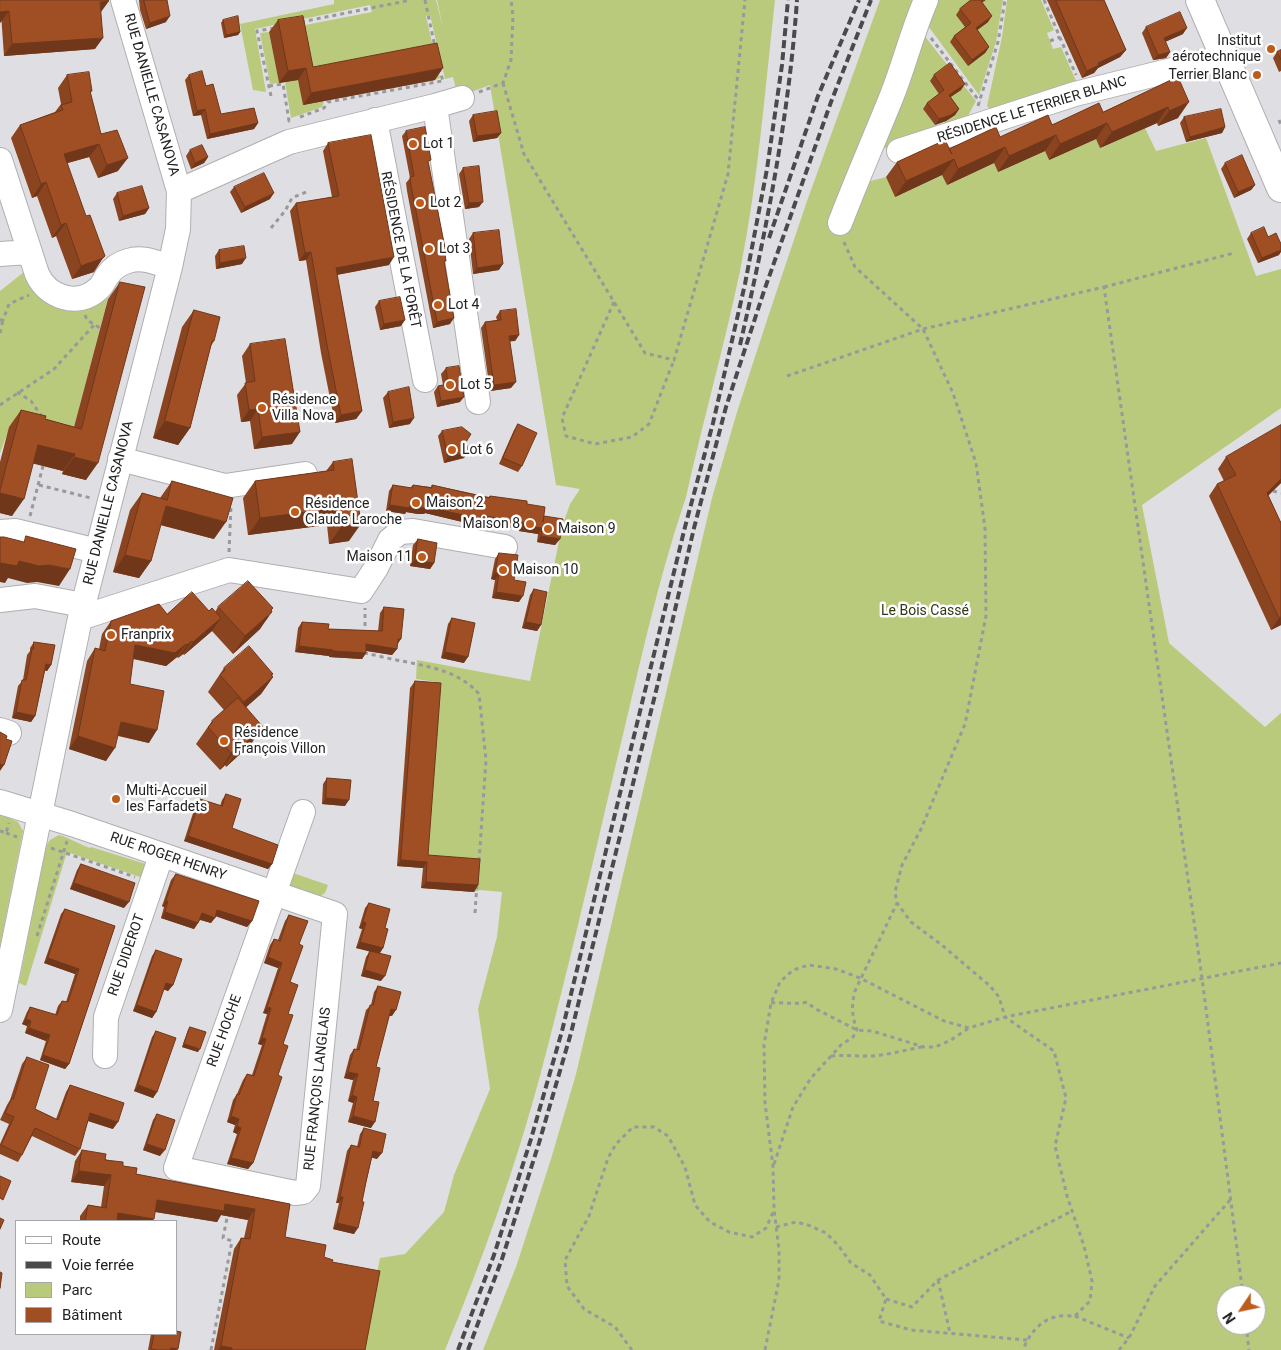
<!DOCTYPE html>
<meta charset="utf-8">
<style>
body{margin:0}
#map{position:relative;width:1281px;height:1350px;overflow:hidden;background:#dfdee2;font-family:Roboto,sans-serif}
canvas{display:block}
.legend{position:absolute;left:15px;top:1220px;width:162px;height:115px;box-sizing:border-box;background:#fff;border:1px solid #a7a7a7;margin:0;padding:6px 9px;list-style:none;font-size:15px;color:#222223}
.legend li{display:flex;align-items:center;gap:10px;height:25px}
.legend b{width:25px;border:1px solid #a7a7a7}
.north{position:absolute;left:1216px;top:1285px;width:50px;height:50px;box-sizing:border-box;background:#fff;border:1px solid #a7a7a7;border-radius:50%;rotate:236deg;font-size:14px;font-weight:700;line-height:20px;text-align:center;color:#222223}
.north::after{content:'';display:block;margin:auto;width:18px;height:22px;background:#be5d1b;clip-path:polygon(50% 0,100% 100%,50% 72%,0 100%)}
</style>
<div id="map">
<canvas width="1281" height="1350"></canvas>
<ul class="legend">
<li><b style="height:6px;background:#fff"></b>Route</li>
<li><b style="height:6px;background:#4a494b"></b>Voie ferrée</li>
<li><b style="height:14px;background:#b9ca7d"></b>Parc</li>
<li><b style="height:14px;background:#a04f25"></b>Bâtiment</li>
</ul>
<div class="north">N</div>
</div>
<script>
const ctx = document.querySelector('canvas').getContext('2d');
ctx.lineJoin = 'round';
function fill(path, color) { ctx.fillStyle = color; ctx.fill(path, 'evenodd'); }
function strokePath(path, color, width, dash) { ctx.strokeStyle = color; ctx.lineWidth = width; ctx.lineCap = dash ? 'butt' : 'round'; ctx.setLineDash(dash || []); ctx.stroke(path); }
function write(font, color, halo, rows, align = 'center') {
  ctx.font = font + ' Roboto,sans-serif'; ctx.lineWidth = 5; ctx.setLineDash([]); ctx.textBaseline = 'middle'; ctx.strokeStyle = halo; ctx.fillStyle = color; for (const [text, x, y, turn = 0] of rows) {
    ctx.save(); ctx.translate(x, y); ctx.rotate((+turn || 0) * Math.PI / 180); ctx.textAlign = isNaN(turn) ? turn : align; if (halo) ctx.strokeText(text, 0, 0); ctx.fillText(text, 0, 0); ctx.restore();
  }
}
fill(new Path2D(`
 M334,0H436L443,28L437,0H775C765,90 758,182 740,271C724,347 703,421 686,497C656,585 637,678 615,768C591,871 567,974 540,1076C515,1169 482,1261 445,1350H362L380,1258L405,1254L444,1212L454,1175L490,1089L478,1009L497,937L502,892L480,890L474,892L476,866L423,862L436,682L416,679L417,660L530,681L562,527L570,504L580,489L556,485L490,85L458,97L453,77L445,79L430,15L426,16L440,78L435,80L305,78L295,27L372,12L370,5L255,29L266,92L253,90L240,24L334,4Z
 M880,0H913L855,162L863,183L886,177L895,197L943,175L947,185L994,163L998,172L1045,151L1049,160L1096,139L1101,148L1145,128L1156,151L1206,138L1256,276L1281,269V408L1142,505L1169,643L1265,727L1281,713V1350H483L516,1267L551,1159L576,1074L712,498L737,412L769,314L807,201ZM1226,1295H1256V1325H1226Z
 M931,0H971L973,2L972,34L977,7L986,0H1003L996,42L979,95L923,19Z
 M1007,0H1041L1054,30L1047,33L1053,49L1061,47L1080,90L993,112L987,106L1002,37Z
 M919,29L976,101L964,123L931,137L877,150ZM940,96L954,115L937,128L923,109Z
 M269,32L279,83L270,84L260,33Z
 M298,80L324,101L322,107L291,118L285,82Z
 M24,272C28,280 33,290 39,296C61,317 84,312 108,298L69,446L10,427L0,453V291Z
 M0,814L18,822L23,831L0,946Z
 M59,835C70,838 79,844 90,848L91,847L149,865L146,872L140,877L67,852L26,986L19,983L46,846L50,840Z
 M287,871L328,885L325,893L319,897L282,885Z`), '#b9ca7d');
const minor = new Path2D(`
 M435,106L462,98
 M375,120L425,380
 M899,151L1075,94L1225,57
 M0,160L37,274C47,297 78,308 98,289C102,286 104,281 107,276C112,269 120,263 128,261C143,256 157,263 170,267
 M179,191L289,142L435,106L478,402
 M840,223C856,181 874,140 891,98C904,66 912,32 926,0
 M0,254L29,252
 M120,459L225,486L305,474
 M0,532L15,531L97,551
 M0,600L35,596L83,605
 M80,618L229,570L361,591L376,568L390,540L400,532L413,531L505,547
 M0,730L9,733
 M0,802L72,824L335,914L308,1186L303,1192L295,1193L176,1168L303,812
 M0,1010L80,618L170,267L178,229L179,191L123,0
 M105,1056L106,1017L161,856`);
const major = new Path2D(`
 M1200,0L1281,188`);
strokePath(minor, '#afaeb1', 26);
strokePath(major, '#afaeb1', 30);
strokePath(new Path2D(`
 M425,0L435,47
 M1044,0L1076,75
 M301,22L411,0
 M931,38L980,102
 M1050,41L1060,37
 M439,68L443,81
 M503,83L524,154L645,353L674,360L728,174L745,0
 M269,86L283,84L289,121L291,120
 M479,92L503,83L511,60L513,16L511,0
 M271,96L257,31L275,28
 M978,106L998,42L1005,0
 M300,117L324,108L328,102L442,81
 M1279,120L1281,125
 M271,228L285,211L292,198L306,192
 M844,242L855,267L923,329L953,393L976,463L985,528L986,616L965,724L921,829L902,865L895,892L897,903L911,922L943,946L990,986L999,997L1005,1017L1054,1051L1066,1098L1055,1146L1067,1196L1084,1246L1092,1281L1090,1301L1075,1316C1069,1316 1061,1315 1055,1317C1039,1321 1028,1336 1023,1350
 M1104,287L1234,253
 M614,302L562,418L566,436L595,444L632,437L649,424L674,360
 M85,315L87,320L100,328
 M0,320H3L9,304L29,295
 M0,333L3,320
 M787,376L923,329L1104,287L1202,978L1243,1295
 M17,392L31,401L42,417
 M0,405L54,369L94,325
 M39,485L91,498
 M1273,491L1281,493
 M30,516L43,466
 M229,552L231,505
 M365,634V608
 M364,653C376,655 389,659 402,661C430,667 459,671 479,694L486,760L479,862
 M0,831L6,833L9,823
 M6,833L17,837
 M51,848L135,877
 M475,913L477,883
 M37,936L67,841
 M771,1003C785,1002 793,1005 807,1002L814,1008L857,1030L872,1031L924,1047H935L951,1040L969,1028
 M831,1056C844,1055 855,1056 867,1056C886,1056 904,1050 922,1047
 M774,1164L793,1107L811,1078L841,1045L853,1037L857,1030C852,1016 851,1006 855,991L897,903
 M776,1227L796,1222L808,1225L826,1233L838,1245L851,1263L870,1275L886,1299L879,1321L911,1330L1027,1340
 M938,1280L950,1333
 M886,1299L912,1307L938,1280L1072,1211
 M1075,1316L1129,1338
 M1246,1325L1249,1350
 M211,1350L232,1241L223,1238L228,1213
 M632,1350L615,1327L584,1309L567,1286L565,1260L589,1216L608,1158L616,1144L633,1127H654L668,1136L685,1167L695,1205L710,1222L729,1232L752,1237L766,1228L774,1210
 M765,1350L779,1280V1250L774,1209L773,1166L765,1103L764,1045L771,1003L780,982L793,970L809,965L836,969L860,978L944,1021L969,1028L1005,1017L1281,963
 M1119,1350L1129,1338L1155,1286L1231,1199`), '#99989b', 3, [4, 4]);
strokePath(minor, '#fff', 24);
strokePath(major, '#fff', 28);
strokePath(new Path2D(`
 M769,238L818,96L859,0
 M740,345C766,232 789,116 797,0
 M458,1350L494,1255L531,1139L562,1031L685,527L713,423L745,284L767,169L782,65L788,0
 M468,1350L502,1259L539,1143L571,1033L658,683L694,528L726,407L764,291L831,102L871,0`), '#4a494b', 4, [8, 4]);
fill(new Path2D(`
 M0,0L101,12L95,49L4,56Z
 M139,0H167L166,22L146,29L140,10Z
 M971,0H986L982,3L988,22L977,30L989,47L985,53L968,66L950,42L954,36L965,27L956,15L960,9Z
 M1047,0H1104L1126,50L1120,57L1098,68L1094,73L1082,78Z
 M223,20L240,32L238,35L224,38L221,23Z
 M278,20L313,67L435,80L303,105L298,80L279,83L269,32Z
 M1146,27L1183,34L1165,42L1170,52L1166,58L1153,60L1142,33Z
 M1281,50V71L1279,72L1273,58L1277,52Z
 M67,75L92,91L90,93L101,134L118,171L98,178L89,157L67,163L94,272L72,279L56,236L52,238L37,196L32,198L11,138L20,125L55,112L61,104L58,88Z
 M189,75L206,86L221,114L258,123L254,129L207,139L201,115L193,116L185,80Z
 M934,75L961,90L950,97L959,109L955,115L946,121L935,125L923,109L927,103L939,94L930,81Z
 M1178,77V118L1158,126L1157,123L1100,148L1096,139L1049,160L1045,151L998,172L994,163L947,185L942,175L895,197L886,177L897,162L1103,112Z
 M473,115L501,133L497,138L473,142L469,121Z
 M1184,117L1225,127L1222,133L1186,142L1180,123Z
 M406,131L428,164L446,253L445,255L444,263L450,324L433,328L407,191L406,183L410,178L402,136Z
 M328,143L389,265L337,275L362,411L356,419L335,423L321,353L306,260L299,261L290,211L296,203L332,197L323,151Z
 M190,150L208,157L204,163L191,169L186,156Z
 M1225,163L1255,185L1251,190L1234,198L1221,169Z
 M463,168L479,207L465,209L459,174Z
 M234,187L270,199L241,213L230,192Z
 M117,193L149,208L145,214L119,221L113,199Z
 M473,233L499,270L473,274L469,239Z
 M1251,233L1268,237L1279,255L1258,263L1247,239Z
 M219,250L242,264L216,269L215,256Z
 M120,282L86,480L62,474L63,471L33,463L12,516L0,513V462L9,427L21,410L45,419L74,427L108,299Z
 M379,301L401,326L380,330L375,307Z
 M194,310L214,341L211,346L190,428L178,445L153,438L182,327Z
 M500,311L519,335L515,341H510L511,388L490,391L481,328L485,322L497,320L496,317Z
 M250,344L292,444L254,449L250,421L241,422L237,395L246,383L242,356Z
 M446,368L460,402L437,407L434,392L438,386L443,385L441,374Z
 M388,392L410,424L389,428L383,398Z
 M518,424L522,466L518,472L499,464L514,430Z
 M1281,425V483L1268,495L1281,523V625L1271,630L1209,496L1217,484L1224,481L1218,469L1226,457Z
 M442,431L466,442L464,458L444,463L438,436Z
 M333,462L349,541L329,544L327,525L248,535L243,498L255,481L326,471Z
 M172,481L214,539L160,525L151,561L139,578L113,572L130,510L142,493L160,498Z
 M393,485L410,488L413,485L431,487L432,485L489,497L490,496L527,504L544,516L560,539L555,545L537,542L538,534L519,531V529L482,522H477L475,525L425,513L424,514H418L406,512L405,514L386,511L389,491Z
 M418,539L434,563L430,569L410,566L413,545Z
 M499,553L519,602L492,598L495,580L491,579L495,559Z
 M534,589L541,625L537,631L522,628L530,595Z
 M218,607L271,610L260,629L233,654L212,631L184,655L183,654L178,658L177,657L166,666L133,659L130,684L149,743L118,736L106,761L69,749L87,661L95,648L99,649L102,634L111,621L167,614L209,611L215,612Z
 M384,607L397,645V649L392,655L366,651V653L362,659L329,657V656L295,652L298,628L302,622L328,629L378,631L380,613Z
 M452,618L464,663L441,658L448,624Z
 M34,642L51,665L47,671L45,670L35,716L31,722L12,718L18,686L23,680L27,655L30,651V648Z
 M224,668L273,674L272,675L273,677L261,694L246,707L251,744L226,767L225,765L220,770L196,744L212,721L224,710L208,692Z
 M415,681L428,855L478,885L474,892L421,888L423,868L397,866L410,688Z
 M327,778L345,806L322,804L323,784Z
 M226,794L232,828L272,864L268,869L184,841L196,804L200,799L220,806L222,800Z
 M81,864L124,908L70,889L77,870Z
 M176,874L252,921L247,927L215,916L211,923L200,920L194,929L161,918L164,907L162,906L171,880Z
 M369,903L385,928L383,948L380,953L381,981L361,976L366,957L370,951L356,948L362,929L359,928L365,908Z
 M65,909L115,926L69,1064L65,1069L40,1060L46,1041L25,1033L27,1026L22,1024L27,1012L30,1007L55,1015L58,1006L62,1001L66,1002L75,974L44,963L61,914Z
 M289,915L299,944L290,982L288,1014L278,1075L253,1163L248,1169L227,1164L237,1134L233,1132L235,1125L227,1122L233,1100L237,1094L243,1080L247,1074L252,1075L262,1045L258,1044L267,1014L263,1013L278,968L264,963L270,945L274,939L278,940L285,921Z
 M156,950L173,985L168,991L164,989L156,1012L152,1018L133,1011L152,956Z
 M378,986L392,1016H389L376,1067L371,1128L348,1122L353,1103L348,1101L353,1080L344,1078L350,1055L354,1049L356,1050L366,1010L371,1005L374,992Z
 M190,1027L198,1052L182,1047L188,1030Z
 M156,1031L157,1092L153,1098L134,1091L152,1037Z
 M27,1057L35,1109L56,1119L66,1092L70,1085L113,1129L88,1121L80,1149L75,1156L32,1136L22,1155L18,1162L0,1154V1144L9,1124L0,1120L7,1105L10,1100L22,1064Z
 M157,1114L160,1156L143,1150L153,1120Z
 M364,1128L377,1159L372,1157L354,1234L333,1229L339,1203H336L347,1151L351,1145L357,1147L360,1134Z
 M82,1150L123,1166L136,1174L290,1204L285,1237L332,1262L365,1350H214L234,1249L241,1238H244L248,1220L221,1215L217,1222L155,1212L152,1221H80V1216L88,1205L101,1207L104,1186L71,1182L75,1161Z
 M151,1334H176L177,1350H148Z`), '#8a4420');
fill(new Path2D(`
 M109,1L101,12L100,2Z
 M9,11L1,22L0,23V12Z
 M170,16L166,22L146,29L150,23Z
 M992,16L988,22L972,34L976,28Z
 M1187,28L1183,34L1160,44L1164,38Z
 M240,32L238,35L224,38L226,35Z
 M103,38L95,49L4,56L12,44Z
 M989,47L985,53L968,66L972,60Z
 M1126,50L1120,57L1098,68L1094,73L1082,78L1087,71L1098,63Z
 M1170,52L1166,58L1153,60L1158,55Z
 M306,68L298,80L279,83L288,71Z
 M443,68L435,80L303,105L311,93Z
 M965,84L961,90L945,101L949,95Z
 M1189,102L1178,118L1158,126L1169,111Z
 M1168,107L1157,123L1100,148L1112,132Z
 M205,109L201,115L193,116L197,111Z
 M959,109L955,115L946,121L935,125L939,119Z
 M258,123L254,129L207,139L210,134Z
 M1107,123L1096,139L1049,160L1060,144Z
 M1225,127L1222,133L1186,142L1190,137Z
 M501,133L497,138L473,142L477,136Z
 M1056,135L1045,151L998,172L1009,156Z
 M99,144L89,157L54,167L64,154Z
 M1005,147L994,163L947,185L958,169Z
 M208,157L204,163L191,169L195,163Z
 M128,158L118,171L98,178L107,165Z
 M954,159L942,175L895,197L906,181Z
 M46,182L37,196L32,198L41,184Z
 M1255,185L1251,190L1234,198L1238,192Z
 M274,193L270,199L241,213L245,207Z
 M483,202L479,207L465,209L469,203Z
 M149,208L145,214L119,221L123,216Z
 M66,223L56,236L52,238L61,225Z
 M1281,250V252L1279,255L1258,263L1262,258Z
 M311,252L306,260L299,261L305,253Z
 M394,257L389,265L330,276L336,268Z
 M103,258L94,272L72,279L81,266Z
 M246,258L242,264L216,269L220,263Z
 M503,264L499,270L473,274L477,268Z
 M454,318L450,324L433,328L437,322Z
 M405,320L401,326L380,330L384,324Z
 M519,335L515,341L505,342L509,336Z
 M516,382L511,388L490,391L494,385Z
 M464,397L460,402L437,407L441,401Z
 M258,409L250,421L241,422L249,410Z
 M362,411L356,419L335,423L341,415Z
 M414,418L410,424L389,428L393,422Z
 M165,421L190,428L178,445L153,438Z
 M300,432L292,444L254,449L262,437Z
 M38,445L75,454L63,471L27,462Z
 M468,452L464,458L444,463L448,457Z
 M74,457L98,463L86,480L62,474Z
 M1281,479V483L1259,505L1267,493Z
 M0,493L24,499L12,516L0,513Z
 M390,505L428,507L480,516H486L524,523L519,529L482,522H477L475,525L425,513L424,514H418L406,512L405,514L386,511Z
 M166,506L226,522L214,539L154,523Z
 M339,508L327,525L248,535L260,518Z
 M361,524L349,541L329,544L341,527Z
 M523,525L542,528L538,534L519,531Z
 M541,536L560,539L555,545L537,542Z
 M125,555L151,561L139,578L113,572Z
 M415,560L434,563L430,569L410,566Z
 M19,561L49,565L70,569L59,586L37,582L27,583L8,578L5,583L0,582V563Z
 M495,573L499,574L495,580L491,579Z
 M496,592L523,596L519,602L492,598Z
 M273,608L267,617L272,612L260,629L233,654L245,636Z
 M1281,617V625L1271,630L1279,618Z
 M221,618L212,631L184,655L193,642Z
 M526,622L541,625L537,631L522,628Z
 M398,639H401L397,645Z
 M192,641L183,654L178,658L187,645Z
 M186,644L177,657L166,666L126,657L135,645Z
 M366,644L397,649L392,655L362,650Z
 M299,646L333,650L329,656L295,652Z
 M333,651L366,653L362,659L329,657Z
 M445,652L468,657L464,663L441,658Z
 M46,664L51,665L47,671L42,670Z
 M273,674L267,682L273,677L261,694L233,719L244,702Z
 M16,712L35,716L31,722L12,718Z
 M121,722L157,730L149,743L112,734Z
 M263,727L251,744L226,767L238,750Z
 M78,736L115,748L106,761L69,749Z
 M237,748L225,765L220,770L231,753Z
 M0,764L4,765L0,771Z
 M326,798L349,800L345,806L322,804Z
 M188,836L272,864L268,869L184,841Z
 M401,860L427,862L423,868L397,866Z
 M426,882L478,885L474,892L421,888Z
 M74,883L129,902L124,908L70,889Z
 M166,901H168L164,907L162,906Z
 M217,910L252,921L247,927L213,915Z
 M165,912L198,923L194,929L161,918Z
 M202,913L215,918L211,923L198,919Z
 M363,922L366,923L362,929L359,928Z
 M360,942L383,948L379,954L356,948Z
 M268,957L282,963L278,968L264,963Z
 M48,958L79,969L75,974L44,963Z
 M365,970L385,976L381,981L361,976Z
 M166,983L173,985L168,991L162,989Z
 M137,1005L156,1012L152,1018L133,1011Z
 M267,1007L271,1008L267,1014L263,1013Z
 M391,1009L396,1010L392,1016L387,1015Z
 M26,1019L31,1021L27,1026L22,1024Z
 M29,1028L50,1035L46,1041L25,1033Z
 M262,1038L266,1039L262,1045L258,1044Z
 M184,1044L200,1049L198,1052L182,1047Z
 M43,1055L69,1064L65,1069L40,1060Z
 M348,1072L358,1074L353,1080L344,1078Z
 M138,1085L157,1092L153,1098L134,1091Z
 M352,1095L357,1097L353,1103L348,1101Z
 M90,1113L118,1122L113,1129L85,1120Z
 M231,1116L239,1119L235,1125L227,1122Z
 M353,1116L375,1122L371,1128L348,1122Z
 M237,1126L241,1128L237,1134L233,1132Z
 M147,1144L165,1150L160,1156L143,1150Z
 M373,1151L382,1153L377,1159L369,1157Z
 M231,1158L253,1163L248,1169L227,1164Z
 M79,1171L111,1175L104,1186L71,1182Z
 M340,1197H343L339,1203H336Z
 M157,1200L225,1204L255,1209L248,1220L221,1215L217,1222L150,1211Z
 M118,1213L154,1219L152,1221H113Z
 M337,1223L358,1228L354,1234L333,1229Z
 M221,1346L232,1348L231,1350H218Z
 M171,1348L178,1349L177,1350H169Z`), '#70371a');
const building = new Path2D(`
 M0,0H108L109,1L100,2L103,38L12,44L9,11L0,12Z
 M144,0H167L170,16L150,23Z
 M971,0H983L981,1L992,16L976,28L989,47L972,60L954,36L971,23L960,9Z
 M1056,0H1104L1126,50L1098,63L1099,65L1087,71Z
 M1180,12L1187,28L1164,38L1170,52L1158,55L1146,27Z
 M238,16L240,32L226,35L223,20Z
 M303,16L313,67L437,43L443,68L311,93L306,68L288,71L278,20Z
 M1281,50V60L1277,52Z
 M950,63L965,84L949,95L959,109L951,115L939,119L927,103L944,90L934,75Z
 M202,71L206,86L213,84L221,114L254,108L258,123L210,134L205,109L197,111L189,75Z
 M89,72L92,91H90L101,134L117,130L128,158L107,165L99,144L64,154L86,216L90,215L105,256L103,258L81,266L66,223L61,225L46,182L41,184L20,125L63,110L61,105L72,102L67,75Z
 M1178,77L1189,102L1169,111L1168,107L1112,132L1107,123L1060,144L1056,135L1009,156L1005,147L958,169L954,159L906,181L897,162L945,140L952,154L949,149L996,127L1000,137L1048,115L1052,125L1099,103L1103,112Z
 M1221,109L1225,127L1190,137L1184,117Z
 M497,111L501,133L477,136L473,115Z
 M425,127L431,160L428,161L446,253L445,254L446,261H444L454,318L437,322L411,185L410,177L414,176L406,131Z
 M371,135L394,257L336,268L362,411L341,415L327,345L311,252L305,253L296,203L339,196L328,143Z
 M202,145L208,157L195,163L190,150Z
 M1242,155L1255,185L1238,192L1225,163Z
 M479,166L483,202L469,203L463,168Z
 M264,173L274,193L245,207L234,187Z
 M142,186L149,208L123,216L117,193Z
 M1264,227L1268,237L1276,233L1281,244V250L1262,258L1251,233Z
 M499,230L503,264L477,268L473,233Z
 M244,246L246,258L220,263L219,250Z
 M120,282L145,287L98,463L74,457L75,454L38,445L24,499L0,493V490L21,410L46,416L45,419L81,429Z
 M400,297L405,320L384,324L379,301Z
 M516,309L519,335L509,336L516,382L494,385L485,322L501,320L500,311Z
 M194,310L220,317L214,341H212L190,428L165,421Z
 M285,339L300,432L262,437L258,409L249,410L245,383L255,381L250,344Z
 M459,366L464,397L441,401L438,386L448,384L446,368Z
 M409,387L414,418L393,422L388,392Z
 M518,424L537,433L522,466L503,458Z
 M1281,425V479L1267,493L1281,523V617L1279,618L1217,484L1236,475L1226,457Z
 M462,427L471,434L466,442L468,452L448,457L442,431Z
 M352,459L361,524L341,527L339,508L260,518L255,481L334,470L333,462Z
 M172,481L233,498L226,522L166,506L151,561L125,555L142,493L167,500Z
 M393,485L412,488L413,485L432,488V485L489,498L490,496L527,501V504L545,507L543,522L544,516L563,519L560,539L541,536L542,528L523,525L524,523L486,516H480V519L428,507V508H422L410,506L409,508L390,505Z
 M26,536L76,549L70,569L49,565L39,566L19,561L17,566L0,563V537H4L24,542Z
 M418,539L437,543L434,563L415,560Z
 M499,553L518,555L514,580L526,582L523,596L496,592L499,574L495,573Z
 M248,581L273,608L271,610L272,612L245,636L218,607Z
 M534,589L547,592L541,625L526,622Z
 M192,592L209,611L212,608L221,618L193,642L192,641L187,645L186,644L175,653L135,645L130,684L164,691L157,730L121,722L115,748L78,736L95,648L105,651L111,621L159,604L167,614Z
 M384,607L404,609L401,639H398L397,649L366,644V653L333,651V650L299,646L302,622L329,624L328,629L382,631Z
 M452,618L475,623L468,657L445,652Z
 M34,642L55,645L51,665L46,664L35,716L16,712L22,680H26L32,649H33Z
 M249,646L273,674L271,675L273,677L244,702L220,675L225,670L224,668Z
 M415,681L441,683L428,855L480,859L478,885L426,882L427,862L401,860Z
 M238,698L263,727L238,750L237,748L231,753L208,727L213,722L212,721Z
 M0,732L7,736L6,739L12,741L4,765L0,764Z
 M327,778L351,780L349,800L326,798Z
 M226,794L241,799L232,828L278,845L272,864L188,836L200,799L222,806Z
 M81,864L135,883L129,902L74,883Z
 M176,874L259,901L252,921L217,910L215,918L202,913L198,923L165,912L168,901H166Z
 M369,903L390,909L385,928L388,929L383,948L360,942L366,923L363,922Z
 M65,909L115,926L69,1064L43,1055L50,1035L29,1028L31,1021L26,1019L30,1007L57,1015L62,1001L68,1002L79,969L48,958Z
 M289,915L308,921L299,944L303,946L290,982L298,985L288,1014L293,1015L283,1044L288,1046L278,1075L282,1077L253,1163L231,1158L241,1128L237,1126L239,1119L231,1116L237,1094L239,1095L247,1074L254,1076L266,1039L262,1038L271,1008L267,1007L282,963L268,957L274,939L280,941Z
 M156,950L182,959L173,985L166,983L156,1012L137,1005Z
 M370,951L391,956L385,976L365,970Z
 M378,986L401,992L396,1010L391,1009L376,1067L380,1068L373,1101L379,1102L375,1122L353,1116L357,1097L352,1095L358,1074L348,1072L354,1049L359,1050L370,1005H373Z
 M190,1027L206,1032L200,1049L184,1044Z
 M156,1031L176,1038L157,1092L138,1085Z
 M27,1057L49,1065L35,1109L58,1120L70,1085L124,1103L118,1122L90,1113L80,1149L35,1128L22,1155L1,1145L14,1117L5,1113L12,1098L13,1099Z
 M157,1114L175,1120L165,1150L147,1144Z
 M364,1128L386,1134L382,1153L373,1151L366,1182L362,1202H364L358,1228L337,1223L343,1197H340L351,1145L359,1147Z
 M82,1150L106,1154L105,1160L123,1162V1166L137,1168L136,1174L290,1204L285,1237L326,1245L324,1257L333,1260L332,1262L380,1271L365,1350H232V1348L221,1346L241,1238L250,1239L255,1209L225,1204L224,1211L157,1200L154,1219L118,1213L117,1221H85L88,1205L106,1208L111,1175L79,1171Z
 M0,1176L11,1181L3,1200L0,1198Z
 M0,1218L4,1220L0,1229Z
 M0,1272L2,1273L0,1288Z
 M176,1331L181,1332L178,1349L171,1348L170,1350H157L151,1349L154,1334H176Z`);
fill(building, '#a04f25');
strokePath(building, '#70371a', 1);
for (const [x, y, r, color] of [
 [1271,49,5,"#be5d1b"],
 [1257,75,5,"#be5d1b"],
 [413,144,5,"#be5d1b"],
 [420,203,5,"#be5d1b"],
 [429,249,5,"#be5d1b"],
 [438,305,5,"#be5d1b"],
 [450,385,5,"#be5d1b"],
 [262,408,5,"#be5d1b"],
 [452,450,5,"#be5d1b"],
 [416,503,5,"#be5d1b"],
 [295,512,5,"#be5d1b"],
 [530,524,5,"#be5d1b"],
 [548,529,5,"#be5d1b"],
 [422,557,5,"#be5d1b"],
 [503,570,5,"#be5d1b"],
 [111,635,5,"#be5d1b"],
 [224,741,5,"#be5d1b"],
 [116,799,5,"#be5d1b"]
]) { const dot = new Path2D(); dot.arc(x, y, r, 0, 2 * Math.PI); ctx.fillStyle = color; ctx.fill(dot); strokePath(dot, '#fff', 2); }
write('14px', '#222223', '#fff', [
 ["Institut",1261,41,"right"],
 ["aérotechnique",1261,57,"right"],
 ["Terrier Blanc",1247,75,"right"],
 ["Lot 1",423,144],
 ["Lot 2",430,203],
 ["Lot 3",439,249],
 ["Lot 4",448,305],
 ["Lot 5",460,385],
 ["Résidence",272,400],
 ["Villa Nova",272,416],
 ["Lot 6",462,450],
 ["Maison 2",426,503],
 ["Résidence",305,504],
 ["Claude Laroche",305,520],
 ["Maison 8",520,524,"right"],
 ["Maison 9",558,529],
 ["Maison 11",412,557,"right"],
 ["Maison 10",513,570],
 ["Franprix",121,635],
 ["Résidence",234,733],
 ["François Villon",234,749],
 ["Multi-Accueil",126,791],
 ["les Farfadets",126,807]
], 'left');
write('14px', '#222223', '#fff', [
 ["RUE DANIELLE CASANOVA",151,95,74],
 ["RÉSIDENCE LE TERRIER BLANC",1032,110,-17],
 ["RÉSIDENCE DE LA FORÊT",400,250,79],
 ["RUE DANIELLE CASANOVA",109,503,-76],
 ["RUE ROGER HENRY",168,857,19],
 ["RUE DIDEROT",127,955,-71],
 ["RUE HOCHE",225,1031,-70],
 ["RUE FRANÇOIS LANGLAIS",318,1089,-84]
]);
write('14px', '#313811', '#fff', [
 ["Le Bois Cassé",925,611]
]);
</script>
